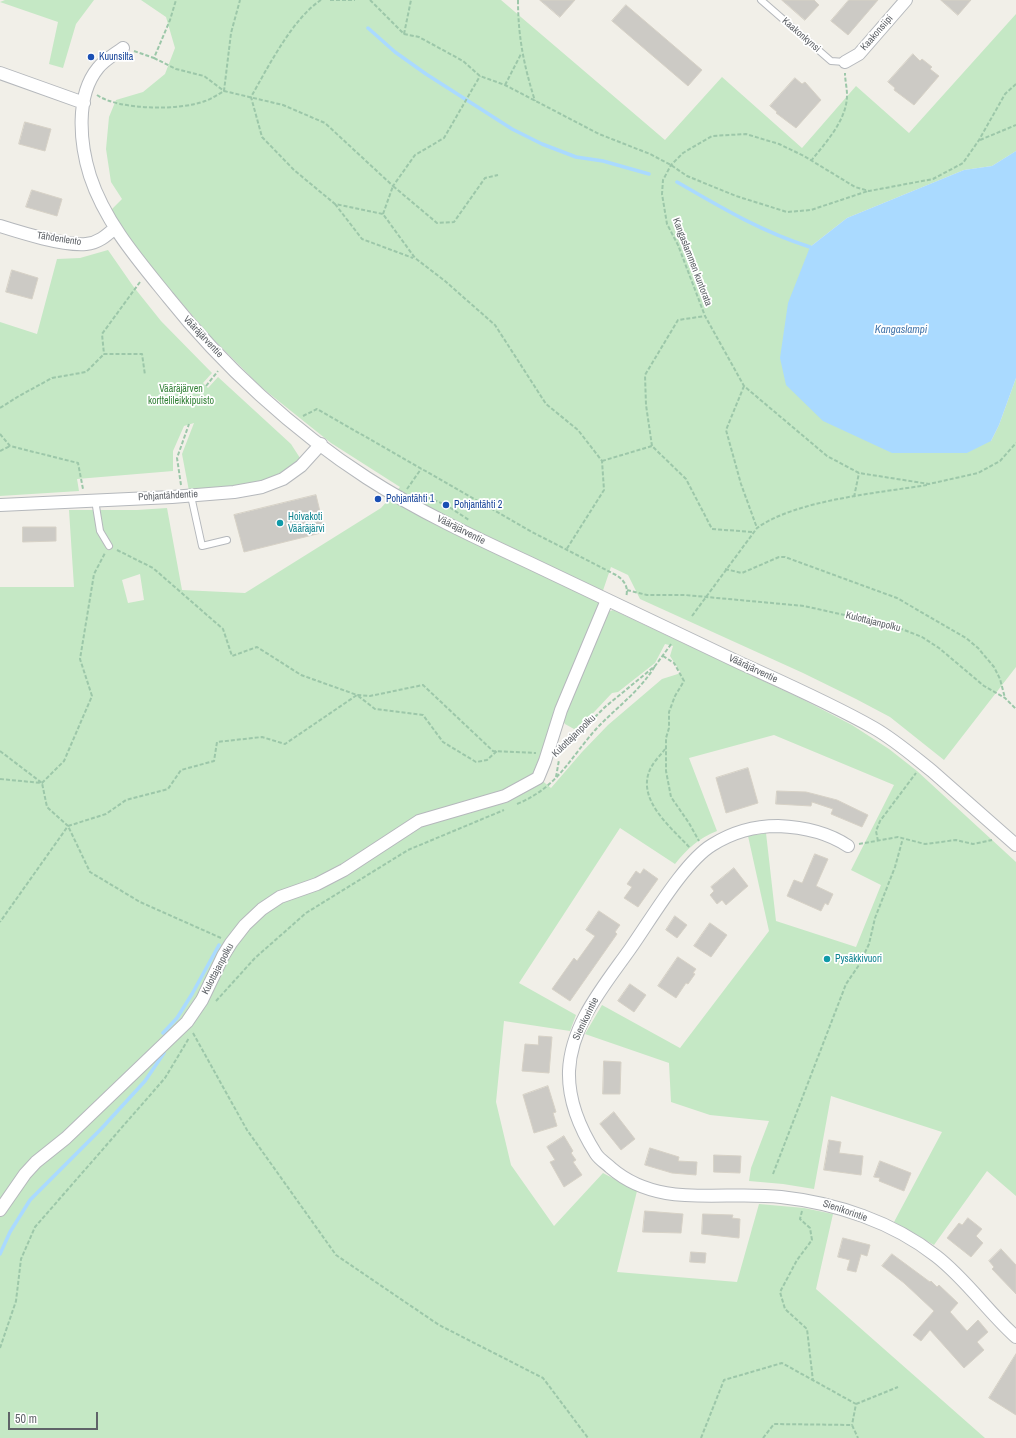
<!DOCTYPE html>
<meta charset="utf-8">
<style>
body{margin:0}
#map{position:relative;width:1016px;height:1438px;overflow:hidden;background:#f1efe8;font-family:"Archivo Narrow",sans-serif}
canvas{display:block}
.scale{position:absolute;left:8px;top:1412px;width:90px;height:18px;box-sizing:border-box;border:2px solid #5f6368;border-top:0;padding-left:5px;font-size:12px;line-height:14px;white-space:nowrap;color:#5f6368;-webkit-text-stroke:3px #fff;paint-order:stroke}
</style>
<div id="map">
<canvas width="1016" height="1438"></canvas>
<div class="scale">50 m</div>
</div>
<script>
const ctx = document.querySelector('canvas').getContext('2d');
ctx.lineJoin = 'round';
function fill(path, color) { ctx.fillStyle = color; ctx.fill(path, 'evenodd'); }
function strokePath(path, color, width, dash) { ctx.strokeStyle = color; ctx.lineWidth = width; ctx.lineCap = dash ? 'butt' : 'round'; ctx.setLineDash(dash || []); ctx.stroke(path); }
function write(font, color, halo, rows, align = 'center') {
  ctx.font = font + ' "Archivo Narrow",sans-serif'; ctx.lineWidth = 3.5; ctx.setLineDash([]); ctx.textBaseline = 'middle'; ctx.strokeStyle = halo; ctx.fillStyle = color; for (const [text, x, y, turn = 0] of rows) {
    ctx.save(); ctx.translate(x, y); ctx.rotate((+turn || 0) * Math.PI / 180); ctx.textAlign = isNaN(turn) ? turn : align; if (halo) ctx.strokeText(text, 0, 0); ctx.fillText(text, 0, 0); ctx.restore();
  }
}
fill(new Path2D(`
 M5,0H94L76,24L63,68L49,64L58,22L0,2Z
 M141,0H501L665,140L722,77L802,148L856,86L909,133L1016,14V151L992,166L964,170L847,218L810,247L808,256L991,441L999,425L1016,378V667L944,760L890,717L856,699L803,673L640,599L628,575L611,567L596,611L554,711L537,769L540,779L551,788L582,752L608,725L662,679L681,673L670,656L673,646L665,644L655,663L618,692L612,693L581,726L574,729L565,724L563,721L608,612L613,610L802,699L852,725L889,749L917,771L1016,862V1196L987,1171L934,1245L894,1222L942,1132L831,1096L814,1189L783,1184L749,1181L751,1168L769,1121L710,1115L671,1102L669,1063L585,1034L602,1005L680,1048L769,931L748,836L766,833L776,921L856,947L881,885L851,870L894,785L774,735L689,758L717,831C699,838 687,849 675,864L620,828L519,983L576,1015L570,1031L504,1021L496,1102L511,1165L554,1226L603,1173L637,1191L617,1272L737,1282L759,1204L804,1208L833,1214L816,1289L985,1438H0V587H74L69,510H137L167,508L182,590L245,593L381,508L400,487L331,443L261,387L210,336L121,232L110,211L122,199L111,182L106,149L109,117L116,100L143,92L165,74L175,48L166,17ZM140,574L144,600L128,603L122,580Z
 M108,250L133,286L161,321L212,373L203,383L208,388L218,377L291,444L300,458C275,486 224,488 189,491L182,454L194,423L184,426L173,451V471L77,479L79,491L0,496V322L37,334L57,259L80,258Z`), '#c5e8c5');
fill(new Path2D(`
 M1016,151V378L999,425L991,441L967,453H892L823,421L786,385L780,358L788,303L810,247L847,218L964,170L992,166Z`), '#aadaff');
strokePath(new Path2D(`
 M368,28L395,52L426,74L512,129L542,144L576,157L603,161L649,174
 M677,182C720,207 762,232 810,247
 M163,1033L177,1018L192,994L219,945
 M0,1254L10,1232L30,1200L101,1129L145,1081L164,1053`), '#aadaff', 3.5);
const building = new Path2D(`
 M540,0H575L560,17Z
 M782,0H814L819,5L805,20Z
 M849,0H878L848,35L831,21Z
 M941,0H971L958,15Z
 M626,5L702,70L688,86L612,21Z
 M913,54L920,61L922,59L932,67L930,69L939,76L914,105L894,90L895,88L888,82Z
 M795,78L802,84L805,82L821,100L796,128L776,113L777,112L770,106Z
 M25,122L51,129L45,151L19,144Z
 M32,190L62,199L57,216L26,207Z
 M12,270L38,278L32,299L6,292Z
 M316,495L325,532L244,552L234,515Z
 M23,527H56V541L23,542Z
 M748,768L758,803L726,813L716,778Z
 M777,791L806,792L814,794L837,800L868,815L862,827L831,814L833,809L812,802L811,806L776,804Z
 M815,854L828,859L816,886L833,894L828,905L825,903L821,911L787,896L794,880L802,883Z
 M734,868L748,886L726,905L722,900L717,904L710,895L714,891L711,887Z
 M644,869L658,879L638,907L624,898L632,887L627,884L636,871L640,874Z
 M599,911L620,925L615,932L617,934L570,1001L552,989L574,958L577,961L595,936L586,930Z
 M675,916L687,925L677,938L666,930Z
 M710,923L727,935L711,957L694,946Z
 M678,957L696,969L693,973L695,974L688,984L686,983L676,998L658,986Z
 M630,984L646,995L634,1012L618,1001Z
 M539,1036L552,1037L549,1073L522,1071L525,1044L538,1045Z
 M604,1061L621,1062L620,1094H603Z
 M548,1086L556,1112L553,1113L557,1126L534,1133L523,1095Z
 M614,1112L635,1139L621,1150L600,1124Z
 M564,1136L573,1151L571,1153L576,1160L573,1162L582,1175L564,1187L550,1162L555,1160L547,1147Z
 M829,1140L841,1142L839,1153L863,1156L861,1175L824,1170Z
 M650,1148L679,1157L678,1161L697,1162L696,1175L672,1173L645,1165Z
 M714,1155L741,1156L740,1173L714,1172Z
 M880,1161L911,1173L904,1191L879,1181L880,1178L874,1177Z
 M645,1211L683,1214L681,1233L643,1232Z
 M703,1214L733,1215L732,1218L740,1219L739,1238L702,1234Z
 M968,1218L982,1229L976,1236L983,1243L971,1257L947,1238L959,1223L962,1225Z
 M843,1238L870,1245L867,1256L861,1254L856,1272L847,1270L850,1260L838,1257Z
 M1001,1249L1016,1265V1294L992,1269L994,1267L989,1261Z
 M691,1252L706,1253L705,1263L690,1262Z
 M892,1254L930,1282L931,1281L937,1287L939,1285L958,1303L950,1312L967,1331L978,1320L988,1332L977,1342L984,1350L964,1368L930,1330L921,1341L913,1335L934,1311L904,1283L882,1266Z
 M1016,1354V1415L989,1398Z`);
fill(building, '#cccac5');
strokePath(building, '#d6d1c6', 1);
const lane = new Path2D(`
 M761,0L831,61L845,62
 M191,496L202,546L227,540
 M95,500L100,531L109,546`);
const street = new Path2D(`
 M123,48C115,54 104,60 98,68C75,96 80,144 90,176C105,222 138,260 168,297C222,365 294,431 367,478C418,511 474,537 530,563C599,596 668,629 738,662C784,683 830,703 874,728C895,740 913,756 932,771C960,796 988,820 1016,845
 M845,62L859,54L906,0
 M0,73L84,103
 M0,226C22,233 63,246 86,244C98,243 106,236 115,228
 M0,505L172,497L234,492L262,487L283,479L301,466L321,444
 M848,846C827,832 803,827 778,826C755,826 731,833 712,845C684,862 650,921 630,949C604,986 571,1024 569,1071C568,1102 580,1129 596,1154C600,1160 606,1163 611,1168C660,1210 722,1190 781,1197C836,1203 893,1222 936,1256C966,1279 988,1312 1016,1337
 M0,1210L25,1174L36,1162L66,1138L187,1022L202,1000L223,956L231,943L245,925L262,909L280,897L317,884L344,870L419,821L505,796L538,778L545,761L561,710L607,600`);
strokePath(lane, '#b5b8bc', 8);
strokePath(street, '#b5b8bc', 14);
strokePath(new Path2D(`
 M321,0C293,18 268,67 251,97L262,137L294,170L335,204L383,214L415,258L445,281L495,325L546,404L578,430L602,461L604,490L566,550
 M330,0H355
 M370,0L404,34L419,37L463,61L480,76L505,85L599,134L650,154L671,165L687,176L736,196L787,212L811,210L868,191
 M518,0C518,37 524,66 535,101
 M404,34L411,0
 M134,51L154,58L170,20L176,0
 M154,58L176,69L204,76L224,91L231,33L240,0
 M1016,84L1005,94L979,140L963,163L933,179L869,191L855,187L804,156L779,144L746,134L712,136L683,153L671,165L663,180L662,194L667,224L678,245L705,316L744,386L827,456L859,473L929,484L978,473L1000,461L1016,443
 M505,85L521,54
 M97,95C118,110 180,111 205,101C212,99 218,94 224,91L283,105L325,123L393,186L415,155L444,138L480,76
 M980,140L1016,125
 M811,161C826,142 847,120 847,95C847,88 845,80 845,73
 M335,204L362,239L413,258
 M383,214L393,186L437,223L454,222L485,178L498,175
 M140,282L102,334L104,354H142L145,375
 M206,386L218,371
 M744,386L726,430L741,484L757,528
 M0,408L19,396L52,378L86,372L104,354
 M303,416L317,409L532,532L616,575C624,580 629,587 626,597
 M0,434L10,446L78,463L83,489
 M652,446L646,405L645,375L678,320L705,316
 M0,451L10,446
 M602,461L652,446L686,479L712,529L753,532
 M181,485L177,458L189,424
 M407,489L421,469
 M417,493L446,505L469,520
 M854,497L859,473
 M117,550L153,568L223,629L232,656L257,647L301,675L357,695L370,696L423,685L493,751L536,753
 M725,569L742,573L779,557H785L897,598L966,638L978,648L994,667L1000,679L1005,698
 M627,590L647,595H685L804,606L894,626L922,637L939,648L984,686L1005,698L1016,709
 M692,616L757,528C796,500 878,493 927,485
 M663,656L674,663L684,681L675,696L669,712V728L666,738V771L671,797L689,823L699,841
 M665,749C660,756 652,763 649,772C638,802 673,829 690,848
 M0,751L42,783L47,807L68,826L0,922
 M561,751L605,707L655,666L672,643
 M556,777L559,760
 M0,779L42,783L64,761L92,696L80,659L94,574L105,553
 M517,804C558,787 569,759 597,728C617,707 640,691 655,666
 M878,841L876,831L880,821L916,773
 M859,844L898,837L925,844L956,840L973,844L992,840
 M221,938L140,902L90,872L68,826L106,814L126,800L168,789L181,770L214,761L217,742L262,737L285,744L357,695L375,709L423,715L443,742L476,762L487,760L497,751
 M216,1001L255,958L306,913L408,850L504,810
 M193,1033L247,1130L336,1255L439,1325L543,1378L588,1438
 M773,1174L846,984L859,965L869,944L875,918L895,867L903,838
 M802,1211L800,1219L810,1228L812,1240L797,1260L780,1292L785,1309L807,1329L813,1381
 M0,1348L16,1301L21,1259L35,1227L165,1078L189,1038
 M856,1404L898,1387
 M701,1438L724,1380L782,1363L856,1404L852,1425
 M763,1438L774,1424L852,1425L858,1438`), '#9cc7a9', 2, [4, 2]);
strokePath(lane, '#fff', 6);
strokePath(street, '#fff', 12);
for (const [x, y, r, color] of [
 [91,57,4,"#1a4fb4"],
 [378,499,4,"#1a4fb4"],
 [446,505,4,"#1a4fb4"],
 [280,523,4,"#0f9aa8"],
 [827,959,4,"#0f9aa8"]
]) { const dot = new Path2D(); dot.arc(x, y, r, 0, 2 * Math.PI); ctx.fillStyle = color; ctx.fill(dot); strokePath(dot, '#fff', 1.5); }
write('10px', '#5f6368', '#fff', [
 ["Kaakonsiipi",877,33,-49],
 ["Kaakonkynsi",801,35,41],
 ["Tähdenlento",59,239,9],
 ["Kangaslammen kuntorata",692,262,69],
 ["Vääräjärventie",203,337,47],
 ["Pohjantähdentie",168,496,-3],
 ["Vääräjärventie",461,530,27],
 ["Kulottajanpolku",873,622,14],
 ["Vääräjärventie",753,669,25],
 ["Kulottajanpolku",574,736,-44],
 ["Kulottajanpolku",218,969,-62],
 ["Sienikorintie",586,1019,-64],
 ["Sienikorintie",845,1211,19]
]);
write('10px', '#164399', '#fff', [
 ["Kuunsilta",99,57],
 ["Pohjantähti 1",386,499],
 ["Pohjantähti 2",454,505]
], 'left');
write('10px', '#348238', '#fff', [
 ["Vääräjärven",181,389],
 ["korttelileikkipuisto",181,401]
]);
write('10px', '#0d838f', '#fff', [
 ["Hoivakoti",288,517],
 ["Vääräjärvi",288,529],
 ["Pysäkkivuori",835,959]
], 'left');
write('italic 11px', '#4174aa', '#fff', [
 ["Kangaslampi",901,330]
]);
</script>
